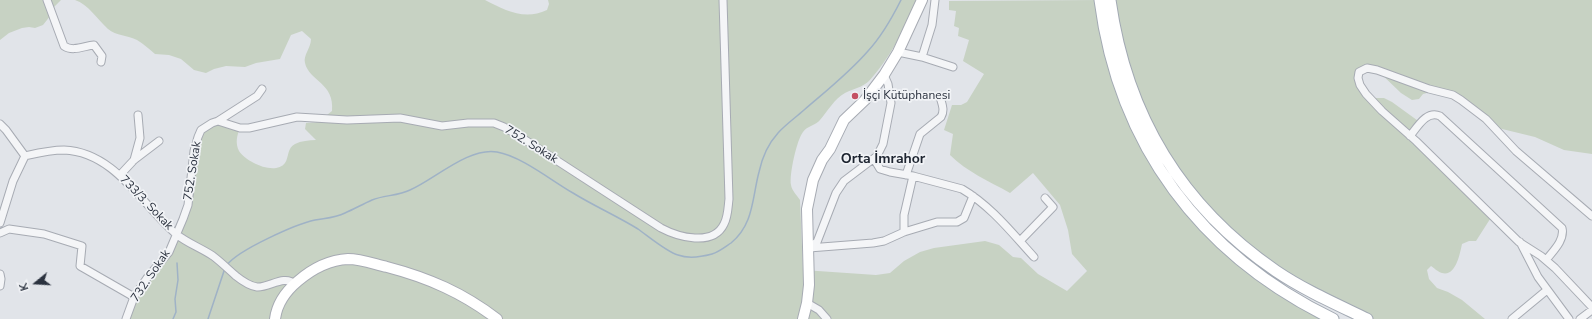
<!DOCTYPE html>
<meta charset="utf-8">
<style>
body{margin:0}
#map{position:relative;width:1592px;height:319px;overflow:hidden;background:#e1e4e9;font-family:"Nunito Sans",sans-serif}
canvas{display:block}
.north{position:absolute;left:16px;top:263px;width:40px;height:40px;-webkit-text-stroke:3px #f1f3f6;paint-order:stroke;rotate:252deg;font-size:11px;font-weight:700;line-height:16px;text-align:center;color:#2b323f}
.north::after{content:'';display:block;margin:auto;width:14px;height:18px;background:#2b323f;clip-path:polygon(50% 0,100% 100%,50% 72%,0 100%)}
</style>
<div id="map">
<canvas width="1592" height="319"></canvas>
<div class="north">K</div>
</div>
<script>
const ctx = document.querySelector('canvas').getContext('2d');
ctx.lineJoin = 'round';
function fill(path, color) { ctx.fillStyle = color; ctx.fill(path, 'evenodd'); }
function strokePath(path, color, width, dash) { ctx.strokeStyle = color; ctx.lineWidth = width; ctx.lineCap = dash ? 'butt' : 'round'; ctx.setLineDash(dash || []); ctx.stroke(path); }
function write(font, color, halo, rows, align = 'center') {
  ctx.font = font + ' "Nunito Sans",sans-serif'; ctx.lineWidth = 3.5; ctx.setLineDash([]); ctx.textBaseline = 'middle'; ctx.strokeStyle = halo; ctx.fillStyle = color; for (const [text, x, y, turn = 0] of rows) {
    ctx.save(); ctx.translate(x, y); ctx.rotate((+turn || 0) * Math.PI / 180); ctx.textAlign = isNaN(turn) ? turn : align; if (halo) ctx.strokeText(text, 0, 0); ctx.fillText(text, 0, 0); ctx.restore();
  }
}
fill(new Path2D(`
 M0,0H61L54,7L55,10L43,25L35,28L29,27L22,28L9,33L0,40Z
 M75,0H485C505,10 524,21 547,10L549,4L548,0H916C907,26 888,61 869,81C863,87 853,89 845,93C834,99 828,111 820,120C816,125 807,126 803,132C797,139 789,175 791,185C792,191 797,195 800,200L803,270L876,275L890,273L904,261L920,252L934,248L985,241L999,245L1013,257L1021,258L1038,274L1067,291L1087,271L1072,254L1068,230L1060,205L1033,173L1010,193C989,181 967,172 950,155L953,134L944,130L952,105H961L967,102L984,74L963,61L969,40L958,36L959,28L954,26L956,11L949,10V1L1100,0L1111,56L1153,160L1234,256L1333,319H126L134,297L159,265L183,219L198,137L212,123L240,128C237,135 235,143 239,151C246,162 275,176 285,163C289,157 287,148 295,144C301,141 309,140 316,140L305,129L306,123L318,122L332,111C335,83 309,81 305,63C303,55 311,48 311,39L302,31L291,35L280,59L256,63L245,67L226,66L214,69L206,73L194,70L181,59L169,55L155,54C149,49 144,44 137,40C128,35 116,36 108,29C98,20 88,4 75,0Z
 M1110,0H1592V154L1564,150L1535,137L1498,128L1461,100L1434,91L1423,94L1419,99L1412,100L1401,93L1377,70L1367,68L1358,78L1370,98H1384L1392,102L1421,123L1410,135L1492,216L1476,241H1469L1462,244C1460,253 1456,277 1442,273C1438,272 1434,268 1431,266L1427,270L1429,279L1437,288L1448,292L1462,300L1485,319H1367L1276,271L1213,218L1144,119Z`), '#c7d2c3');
strokePath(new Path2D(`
 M227,265C238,250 296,224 315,220C326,218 335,218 345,213C354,209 363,204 372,200C384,195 398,196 410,190C434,180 468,147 497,152C521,156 552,181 573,193C594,206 617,216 638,229C648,236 667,252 678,255C689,259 701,257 712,254C719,252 725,247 731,243C754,224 752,198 759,172C762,158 768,144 778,133C785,125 795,118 804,110C826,91 849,73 868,51C882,36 892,18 901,0
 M173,319L176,312L175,299L178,280L177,263
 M208,319L225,268`), '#9fb2c6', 1.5);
const street = new Path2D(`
 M47,0L64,46C73,52 84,46 94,45L102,56L101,62
 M898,52L922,57L953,67
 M922,57L932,25L935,0
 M218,121L257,96L262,89
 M0,124L6,130L25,156C38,153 50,150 64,150C115,152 142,205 176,234C187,243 201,248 213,256C221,262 228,269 236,276C241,280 250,286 257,287C269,288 284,274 295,284
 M1410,136C1418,126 1427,110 1440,116L1562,228C1565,240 1553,251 1546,260
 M874,159L880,169L890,172L913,176L962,189C991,206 1012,233 1034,257
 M134,160L140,138L138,115
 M120,175L134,160L159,141
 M906,175L920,134L941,117C945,110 942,104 940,97
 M1592,216L1516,151L1486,119L1461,100L1453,95L1429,89L1377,70L1367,68L1359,72L1358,78L1360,85L1366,94L1382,111L1416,141L1519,242L1541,256L1555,268L1592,307
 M0,223L13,181L25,156
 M904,232V215L913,176
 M0,233L9,229L44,234L82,246L80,266L134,297
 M1020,241L1053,207L1045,198
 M1520,242L1538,277L1569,319
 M808,248L817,242L836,193L844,181L877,156L883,144L891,103L888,84L884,75
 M809,248L873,243L884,241L904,232L937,222H957L964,218L973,196
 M0,274L1,279L0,286
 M807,303L819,310L827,319
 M126,319L134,297L147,278L169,252L183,219L188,205L194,151L198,137L201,130L212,123L218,121L240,128H249L297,117L347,120L400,118L442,126L468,123H494L504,127L519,136L661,228C678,237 713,247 724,224C728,217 728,207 729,199L723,0
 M1512,319L1547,290
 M1580,319L1592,310`);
const secondary = new Path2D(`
 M275,319C277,303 286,291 298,281C312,269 330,260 348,259C361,259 374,264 387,267C429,278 463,293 497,319
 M803,319L807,303L809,285L807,209L813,180L822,160L830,149L844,120L865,100L884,75L898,52L922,0`);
const primary = new Path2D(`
 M1100,0C1119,146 1201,255 1333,319
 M1110,0C1126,114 1181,206 1276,271C1304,290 1336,304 1367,319`);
strokePath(street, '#a7abb3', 9);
strokePath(secondary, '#a7abb3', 12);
strokePath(primary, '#a2a9b3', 13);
strokePath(street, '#f4f5f7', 7);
strokePath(secondary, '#fff', 10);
strokePath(primary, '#fff', 11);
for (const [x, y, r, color] of [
 [855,96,4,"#c45063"]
]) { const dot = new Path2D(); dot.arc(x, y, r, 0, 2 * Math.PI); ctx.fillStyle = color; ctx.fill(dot); strokePath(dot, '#f1f3f6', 1.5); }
write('12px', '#2b323f', '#f1f3f6', [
 ["İşçi Kütüphanesi",863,96]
], 'left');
write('12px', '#2b323f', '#f1f3f6', [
 ["752. Sokak",531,145,32],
 ["752. Sokak",193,171,-81],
 ["733/3. Sokak",146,203,46],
 ["732. Sokak",151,276,-56]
]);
write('bold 14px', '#1d2430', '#f1f3f6', [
 ["Orta İmrahor",883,160]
]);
</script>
